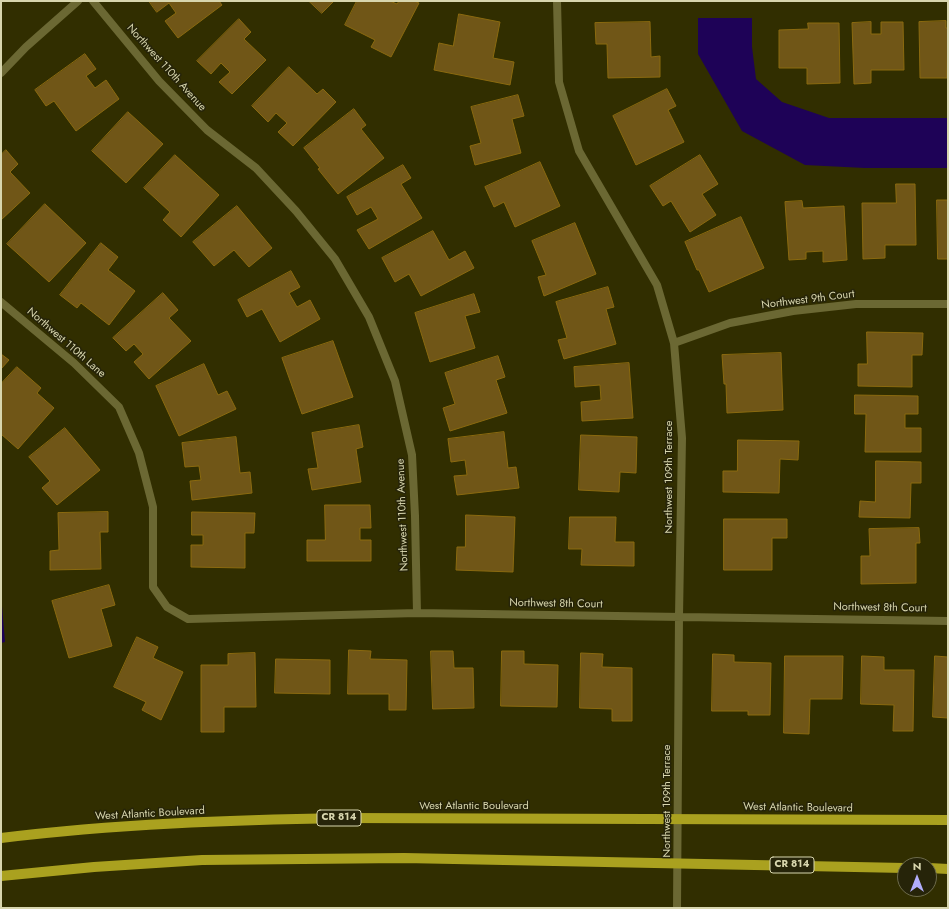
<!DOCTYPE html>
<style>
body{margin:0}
#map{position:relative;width:949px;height:909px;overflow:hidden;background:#312e00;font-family:Jost,sans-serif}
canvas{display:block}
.frame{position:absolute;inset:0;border:2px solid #d8d6ae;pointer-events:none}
.north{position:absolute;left:897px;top:857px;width:40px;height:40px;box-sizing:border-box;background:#262409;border:1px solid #6d6b4b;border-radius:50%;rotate:0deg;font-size:11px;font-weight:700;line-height:16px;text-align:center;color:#d8d6ae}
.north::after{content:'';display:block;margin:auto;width:14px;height:18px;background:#b1adfa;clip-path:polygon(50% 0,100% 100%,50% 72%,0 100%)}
</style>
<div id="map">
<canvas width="949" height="909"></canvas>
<div class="frame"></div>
<div class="north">N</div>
</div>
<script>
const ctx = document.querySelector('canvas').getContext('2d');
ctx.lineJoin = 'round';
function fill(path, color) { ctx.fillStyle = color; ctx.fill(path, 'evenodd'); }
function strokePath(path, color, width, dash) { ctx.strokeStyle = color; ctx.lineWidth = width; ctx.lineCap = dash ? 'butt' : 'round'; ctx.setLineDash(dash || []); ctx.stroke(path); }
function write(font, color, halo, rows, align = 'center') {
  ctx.font = font + ' Jost,sans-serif'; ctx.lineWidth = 3; ctx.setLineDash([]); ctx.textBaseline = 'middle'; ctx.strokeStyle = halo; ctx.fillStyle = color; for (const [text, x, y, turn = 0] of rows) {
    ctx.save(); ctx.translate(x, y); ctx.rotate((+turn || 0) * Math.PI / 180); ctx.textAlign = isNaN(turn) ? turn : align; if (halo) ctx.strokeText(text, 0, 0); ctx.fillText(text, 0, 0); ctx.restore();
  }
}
fill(new Path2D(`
 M698,18H752V47L756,79L782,102L829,118H948V168H865L805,165L742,131L698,54Z
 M1,594L5,642L1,643Z`), '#1e0257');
const building = new Path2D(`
 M149,1H219L222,5L178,38L165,21L176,13L169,3L157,12Z
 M309,1H334L322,13Z
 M357,1H390L397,4L399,1H414L419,3L391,57L371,47L375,40L345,25Z
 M459,14L500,22L493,58L514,62L510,85L434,70L439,43L453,46Z
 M239,19L251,32L244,39L266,60L232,94L219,82L230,72L221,63L211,74L197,61Z
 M946,21V28H948L947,78H920L919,22Z
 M650,22L651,57L660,56V77L608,78L607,44H596L595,23Z
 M871,22V34H881V22H903L904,70H871V83L854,84L852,23Z
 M808,23H839L840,83L807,84V68H779V30L808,29Z
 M85,54L96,69L86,76L95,88L106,80L119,99L76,131L54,101L46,106L35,90Z
 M289,67L317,94L323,89L336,102L293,146L278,132L287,123L276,113L268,122L252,106Z
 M667,89L676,106L668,110L684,142L636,165L613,116Z
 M518,95L524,116L512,119L521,153L475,165L470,146L481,143L471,107Z
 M354,109L366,125L361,129L384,158L338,194L318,169L320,168L304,148Z
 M128,112L163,144L126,183L92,151Z
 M6,150L18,164L10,172L30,193L1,220V155Z
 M175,155L219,195L181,237L163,220L170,212L144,188Z
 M700,155L718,184L702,194L716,215L690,232L671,201L663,206L650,186Z
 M540,162L560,206L515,227L504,202L494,207L485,187Z
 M403,165L411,178L401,184L422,218L369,249L357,230L378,219L371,207L357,215L347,197Z
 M896,184H915L916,245H885V258L863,259L862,203H896Z
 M937,200H948V259H938Z
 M802,201L803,208L844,206L847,260L823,262V251L806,252V259L789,260L785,202Z
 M45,204L86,243L49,282L7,244Z
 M237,206L272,248L249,267L234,250L214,266L193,242Z
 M741,217L764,268L709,292L699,270H697L685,242Z
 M575,223L596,274L544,296L538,277L546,275L532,241Z
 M433,231L449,260L465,251L474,268L421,296L409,274L395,282L382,258Z
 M101,243L118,257L108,270L135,291L109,325L81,303L77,308L60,295Z
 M291,271L300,287L289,293L297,307L310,300L320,319L280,342L262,309L247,317L238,300Z
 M608,287L614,307L606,309L616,344L564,359L558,340L567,338L556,302Z
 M163,293L178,310L169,318L191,341L149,379L134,362L143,354L134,344L126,351L113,338Z
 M474,294L480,312L465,316L475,348L430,362L415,313Z
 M867,332L923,333L922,355H912V387L858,386V364H867Z
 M333,341L353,397L302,414L282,358Z
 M781,353L783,410L727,413L726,384H724L722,355Z
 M1,354L9,360L1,369Z
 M498,356L505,377L496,380L507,413L450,431L443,408L455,404L445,373Z
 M629,363L633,418L582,421L581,402L601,400L600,385L575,387L574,367Z
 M204,364L218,395L227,391L236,409L179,436L156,386Z
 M17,367L41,388L37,393L54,408L18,449L1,434V384Z
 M855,395L918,396V414H905V428H921V452H865L866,414H855Z
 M359,425L363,447L356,449L361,482L312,490L308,469L318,468L312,433Z
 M65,428L100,470L57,505L42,488L50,481L29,457Z
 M504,432L508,468L516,467L519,488L457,495L454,476L467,475L465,460L451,462L448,439Z
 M581,435L637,437L636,473L620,472L619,492L579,490Z
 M236,437L240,473L250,472L252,493L192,500L190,481L201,480L199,466L185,467L182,443Z
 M738,440L799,441L798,460L780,459L779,493L723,492V471H737Z
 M876,461L921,462V483H911L910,518L859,517L860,501L875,502Z
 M325,505H370L371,528H360V540H371V561H307V540H325Z
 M108,512V532H100L101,569L50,570V551L59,550L58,513Z
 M192,512L255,513L254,533H245V568L191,567V545H203V535H192Z
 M466,515L515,517L513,572L456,570L457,547H465Z
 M570,517H616L615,542H634V566L581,565L582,549H569Z
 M724,519H787V538H772V570H724Z
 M919,528L920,543H916V583L861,584V556H870L869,529Z
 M109,585L115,605L101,609L112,646L69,658L52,601Z
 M137,637L158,647L153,658L183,672L161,720L142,710L146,702L114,687Z
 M349,650L371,651L370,659L407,660L406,710H389V694H348Z
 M431,651H453L454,668H473L474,708L433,709Z
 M502,651H524V664L558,665L557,707L501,706Z
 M255,653L256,707H224V732H201V665H228V654Z
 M581,653L603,654L602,667L632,668V721H612V709L580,708Z
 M713,654L734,655V662L771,663L770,715H748V711H712Z
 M785,656H843L842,699H810L809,734L784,733Z
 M862,656L884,657V670H914L913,731H893L894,705L861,704Z
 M935,656L948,657V718L933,717Z
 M276,659L330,660V694L275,693Z`);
fill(building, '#705617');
strokePath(building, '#8b6a0f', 1);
strokePath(new Path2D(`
 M93,1L159,81L207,130L256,168L296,211L335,259L369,317L395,381L412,455L415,516L417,613
 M557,1L559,82L579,151L657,285L674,343L682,438L679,616L677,908
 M1,73L26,47L78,1
 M1,302L74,363L119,407L139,453L153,507V587L167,607L188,619L417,613L948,621
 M674,343L730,323L793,311L856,304H948`), '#6b6833', 8);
strokePath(new Path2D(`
 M1,838C115,824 230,820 345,818L948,820
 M929,868L948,869
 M1,876L94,867L202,860L404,858L905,868`), '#aaa11f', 10);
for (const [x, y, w] of [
 [339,818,44],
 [792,865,44]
]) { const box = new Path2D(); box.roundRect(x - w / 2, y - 8, w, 16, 3); ctx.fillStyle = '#262409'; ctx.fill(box); strokePath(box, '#d8d6ae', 1); }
write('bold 10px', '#d8d6ae', null, [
 ["CR 814",339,818],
 ["CR 814",792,865]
]);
write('11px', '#d8d6ae', '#262409', [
 ["Northwest 110th Avenue",166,68,48],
 ["Northwest 9th Court",808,300,-7],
 ["Northwest 110th Lane",66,343,41],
 ["Northwest 109th Terrace",669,477,-90],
 ["Northwest 110th Avenue",403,515,-92],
 ["Northwest 8th Court",556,604,1],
 ["Northwest 8th Court",880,608,1],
 ["Northwest 109th Terrace",667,801,-90],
 ["West Atlantic Boulevard",474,806],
 ["West Atlantic Boulevard",798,808,1],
 ["West Atlantic Boulevard",150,814,-3]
]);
</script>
